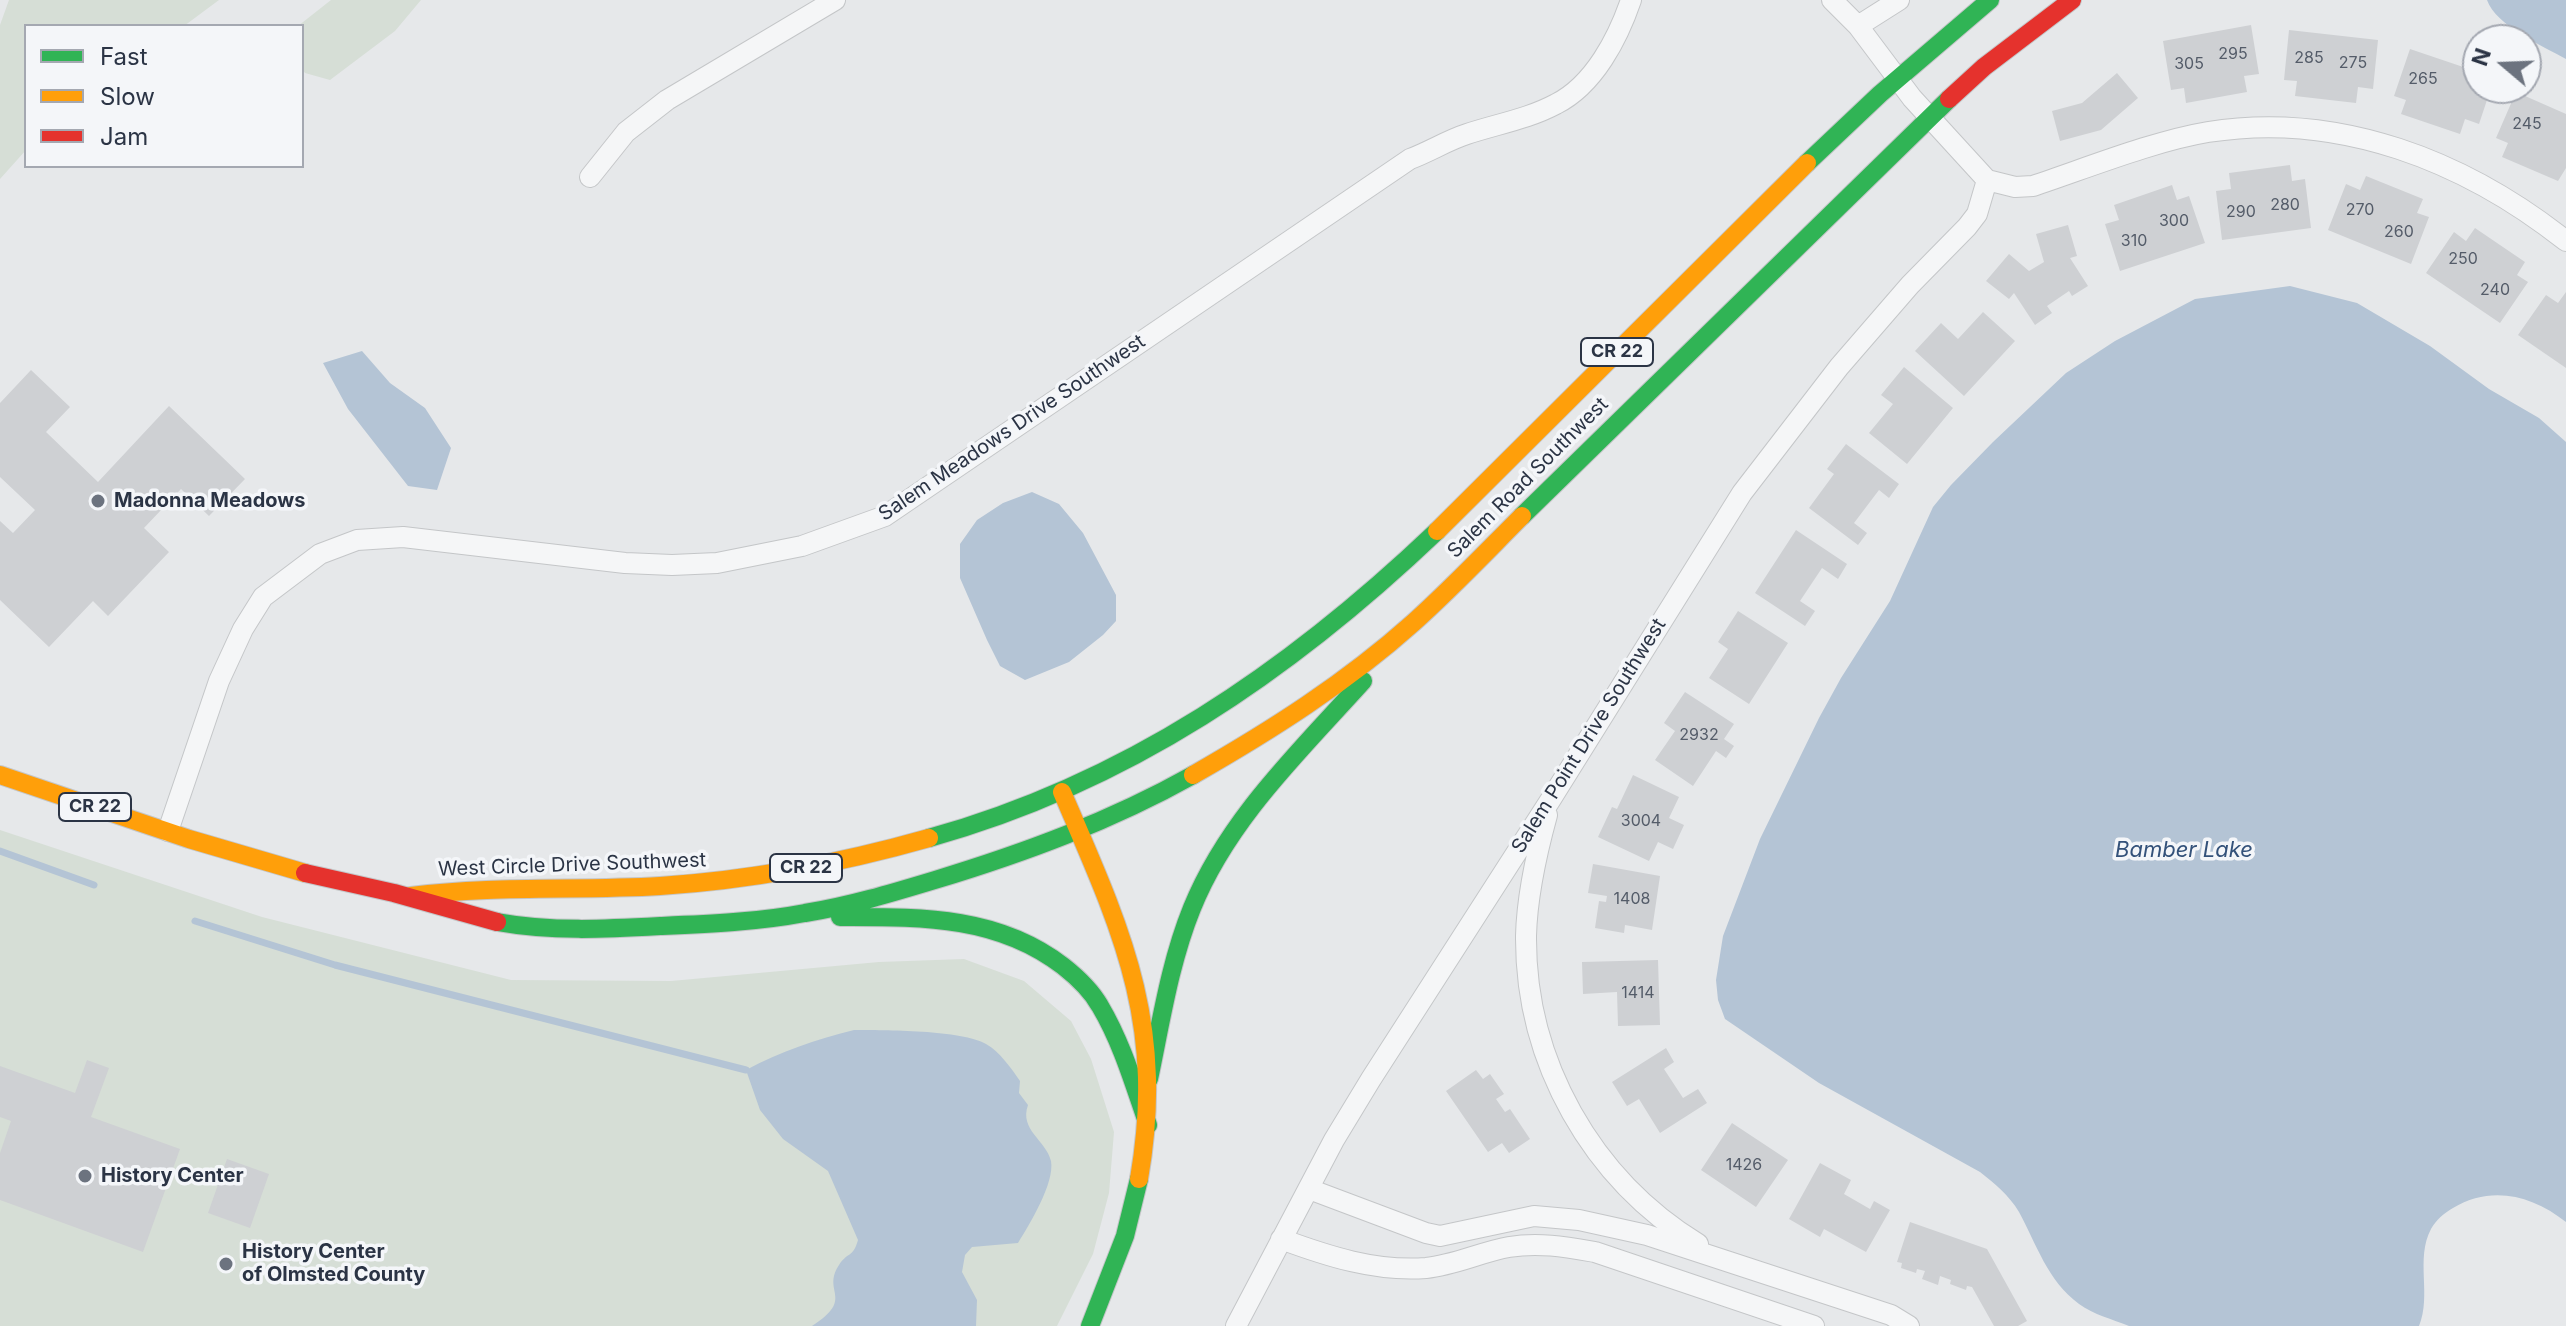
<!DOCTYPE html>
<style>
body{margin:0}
#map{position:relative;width:2566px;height:1326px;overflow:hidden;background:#e6e8ea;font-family:Inter,sans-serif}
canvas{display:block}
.legend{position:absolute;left:24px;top:24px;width:280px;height:144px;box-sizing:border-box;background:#f4f6f9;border:2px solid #a4a8b1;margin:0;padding:10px 14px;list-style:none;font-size:24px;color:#2b3445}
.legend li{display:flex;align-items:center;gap:16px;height:40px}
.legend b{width:40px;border:2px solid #a4a8b1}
.north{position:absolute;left:2462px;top:24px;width:80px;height:80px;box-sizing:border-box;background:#f4f6f9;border:2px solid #a4a8b1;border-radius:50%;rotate:289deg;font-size:22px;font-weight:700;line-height:32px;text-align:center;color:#2b3445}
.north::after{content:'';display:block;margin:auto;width:28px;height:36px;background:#6c737f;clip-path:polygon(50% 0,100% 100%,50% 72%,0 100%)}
</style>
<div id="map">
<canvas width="2566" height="1326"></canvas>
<ul class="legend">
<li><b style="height:10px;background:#30b455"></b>Fast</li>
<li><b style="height:10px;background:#ff9f0a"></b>Slow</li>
<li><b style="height:10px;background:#e5322d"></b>Jam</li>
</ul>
<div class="north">N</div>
</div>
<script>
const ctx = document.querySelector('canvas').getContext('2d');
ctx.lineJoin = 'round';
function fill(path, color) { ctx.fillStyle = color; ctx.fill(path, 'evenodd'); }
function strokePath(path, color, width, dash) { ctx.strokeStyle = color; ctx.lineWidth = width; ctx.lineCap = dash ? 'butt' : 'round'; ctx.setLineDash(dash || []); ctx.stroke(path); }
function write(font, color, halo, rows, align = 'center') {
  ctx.font = font + ' Inter,sans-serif'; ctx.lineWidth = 7; ctx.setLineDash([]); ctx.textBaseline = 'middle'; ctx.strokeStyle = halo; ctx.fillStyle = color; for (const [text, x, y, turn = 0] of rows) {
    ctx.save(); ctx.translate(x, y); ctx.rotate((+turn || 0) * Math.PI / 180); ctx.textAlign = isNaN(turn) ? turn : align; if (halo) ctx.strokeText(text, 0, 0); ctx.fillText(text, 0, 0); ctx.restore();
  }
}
fill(new Path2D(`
 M9,0H219L184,26H26V150L0,179V25Z
 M331,0H421L395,31L330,80L305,73L302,69V26H298Z
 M0,830L262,917L511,980L671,981L879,962L964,959L1024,981L1071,1021L1091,1059L1114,1132L1109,1193L1093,1254L1057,1326H0Z`), '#d6ded6');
fill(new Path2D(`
 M2487,0H2566V59C2543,46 2496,26 2487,0Z
 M2290,286L2357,303L2430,346L2489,389L2539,418L2566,442V1222C2532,1195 2491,1185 2453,1208C2444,1213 2436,1220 2431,1229C2415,1259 2432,1295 2419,1326H2129C2112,1319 2094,1315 2079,1304C2047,1280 2037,1245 2019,1212C2009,1195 1994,1183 1980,1172L1819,1083L1725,1019L1718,1000L1716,980L1723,936L1760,839L1819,718L1841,678L1890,601L1933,507L1951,485L1993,442L2066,373L2115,341L2195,299Z
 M362,351L390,383L425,408L451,448L437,490L408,486L348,409L323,363Z
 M1032,492L1059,504L1083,533L1116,595V621L1103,635L1069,662L1025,680L1000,666L987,640L960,578V544L977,520L1003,503Z
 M854,1030C883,1030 963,1030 986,1044C1000,1052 1011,1068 1020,1081L1019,1093L1028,1105C1019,1130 1046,1140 1051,1161C1055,1183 1029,1225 1018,1243L972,1247L965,1255L962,1272L977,1300L976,1326H812C856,1298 821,1292 839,1265C847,1252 853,1258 858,1240L828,1171L783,1139L760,1110L746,1070C781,1051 815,1040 854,1030Z`), '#b4c4d5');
strokePath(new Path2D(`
 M0,851L94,885
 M195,921L335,965L746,1070`), '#b4c4d5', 7);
fill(new Path2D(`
 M2251,25L2259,74L2244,76L2247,92L2186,103L2184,88L2171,90L2163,41Z
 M2289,30L2378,40L2373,89L2358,87L2356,103L2295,96L2297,81L2284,80Z
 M2410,49L2478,72V88H2491L2479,124L2465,119L2460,134L2401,114L2406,100L2394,96Z
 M2117,73L2138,98L2101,130L2060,141L2052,111L2082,103Z
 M2516,92L2566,114V168L2558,181L2502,157L2508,143L2496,138Z
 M2290,165L2292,181L2305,179L2311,228L2222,240L2216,191L2231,189L2229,173Z
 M2366,176L2423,199L2417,213L2429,217L2411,264L2328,230L2346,184L2360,190Z
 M2172,185L2177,200L2189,196L2205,243L2120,271L2105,224L2119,220L2114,205Z
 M2068,225L2077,256L2070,258L2088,286L2072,296L2069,291L2047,306L2052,313L2035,325L2014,293L2009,299L1986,281L2009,254L2029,271L2044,262L2036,234Z
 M2475,228L2525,262L2517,275L2528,282L2500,323L2426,273L2454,232L2466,241Z
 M2566,292V368L2518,335L2546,295L2558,303Z
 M1983,312L2015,341L1964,396L1915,351L1941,323L1958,339Z
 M1904,367L1953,408L1907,464L1869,433L1893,404L1881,395Z
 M31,370L70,407L46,432L98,482L169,406L245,479L209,516L181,489L144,528L169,552L108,616L93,601L49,647L0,600V521L13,533L35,510L0,477V403Z
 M1846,444L1899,484L1889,498L1879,490L1854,523L1867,533L1858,545L1809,508L1834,474L1827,469Z
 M1796,530L1847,564L1838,579L1822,568L1800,601L1815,611L1805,626L1755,593Z
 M1738,611L1788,643L1749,704L1709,678L1728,649L1718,642Z
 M1685,692L1734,724L1724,739L1734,746L1726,758L1716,751L1693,786L1655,760L1675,731L1664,723Z
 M1633,775L1679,797L1669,818L1684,825L1673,849L1658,842L1649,861L1598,837L1612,807L1617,809Z
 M1593,864L1660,876L1652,930L1625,925L1624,933L1595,928L1599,901L1606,902L1607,896L1588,893Z
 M1658,960L1660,1025L1618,1026L1617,992L1583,994L1582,962Z
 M1666,1048L1674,1062L1664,1069L1683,1098L1698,1089L1707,1103L1660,1133L1639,1099L1627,1106L1612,1082Z
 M87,1060L109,1068L91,1117L180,1149L143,1252L0,1200V1153L11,1121L0,1117V1066L75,1093Z
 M1476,1070L1483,1079L1490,1074L1504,1094L1496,1099L1505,1112L1510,1109L1530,1139L1509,1153L1502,1143L1488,1152L1446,1091Z
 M1732,1123L1788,1160L1756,1207L1701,1170Z
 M227,1159L269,1174L250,1228L208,1213Z
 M1820,1163L1851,1180L1844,1194L1870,1209L1874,1201L1890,1210L1866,1252L1824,1229L1820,1237L1789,1219Z
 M1910,1222L1987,1249L2027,1321L2018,1326H1994L1972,1287L1967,1286L1966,1290L1950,1284L1951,1280L1940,1276L1938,1285L1922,1279L1925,1271L1917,1269L1916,1273L1901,1268L1902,1263L1897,1262Z`), '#ced0d3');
const street = new Path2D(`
 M1832,0L1858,26L1912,98L1987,180L2015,187L2033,186C2087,168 2154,141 2208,132C2339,111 2465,161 2566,241
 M1858,26L1899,0
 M590,177L626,132L667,100L835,0
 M1547,815C1536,855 1527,895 1526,936C1525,1062 1592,1179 1698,1244
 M168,831L219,681L243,629L263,597L320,554L357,540L403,537L625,563L672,565L717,563L802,546L885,516L1410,159C1429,152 1448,140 1467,134C1497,124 1528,119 1556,104C1594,85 1618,38 1631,0
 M1309,1189L1426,1233L1440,1236L1534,1216L1579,1220L1647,1235L1891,1315L1909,1326
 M1281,1239C1327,1256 1376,1272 1426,1268C1455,1265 1481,1252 1509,1247C1539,1242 1566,1247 1595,1252L1814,1326
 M1236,1326L1334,1140L1371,1079L1551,799L1742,493L1839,367L1910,285L1967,227L1977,214L1987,180`);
const fast = new Path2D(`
 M1807,163L1880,94L1990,0
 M1522,516L1949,99
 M929,838C1127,783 1290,671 1437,531
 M840,917C919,917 997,915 1063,966C1077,977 1091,990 1100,1006C1122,1043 1134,1085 1148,1125
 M497,922C552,932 606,929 661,926C709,924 758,922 805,913C849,906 892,893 935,880C1024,853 1111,821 1193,775
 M1149,1079C1161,1022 1170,962 1192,908C1228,819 1300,751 1363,681
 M1090,1326L1125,1236L1139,1179`);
const slow = new Path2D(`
 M1437,531L1807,163
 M0,775L189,839L305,873
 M1193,775C1270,731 1346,683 1413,623C1451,589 1486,552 1522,516
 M1062,792C1122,931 1166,1023 1139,1179
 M411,896C494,885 577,891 660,886C752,880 841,863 929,838`);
const jam = new Path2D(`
 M1949,99L1984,67L2072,0
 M305,873L394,893L497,922`);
strokePath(street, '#c4c6c8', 22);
strokePath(fast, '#c4c6c8', 20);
strokePath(slow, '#c4c6c8', 20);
strokePath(jam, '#c4c6c8', 20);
strokePath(street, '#f5f6f7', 20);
strokePath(fast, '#30b455', 18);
strokePath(slow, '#ff9f0a', 18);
strokePath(jam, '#e5322d', 18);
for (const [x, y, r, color] of [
 [98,501,8,"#6c737f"],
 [85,1176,8,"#6c737f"],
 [226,1264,8,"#6c737f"]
]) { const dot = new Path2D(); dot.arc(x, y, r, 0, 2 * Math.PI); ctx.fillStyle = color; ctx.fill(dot); strokePath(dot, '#f4f6f9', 3); }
write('16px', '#545c69', null, [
 ["295",2233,54],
 ["285",2309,58],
 ["275",2353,63],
 ["305",2189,64],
 ["265",2423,79],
 ["245",2527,124],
 ["280",2285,205],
 ["270",2360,210],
 ["290",2241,212],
 ["300",2174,221],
 ["260",2399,232],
 ["310",2134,241],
 ["250",2463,259],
 ["240",2495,290],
 ["2932",1699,735],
 ["3004",1641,821],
 ["1408",1632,899],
 ["1414",1638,993],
 ["1426",1744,1165]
]);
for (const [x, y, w] of [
 [1617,352,72],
 [95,807,72],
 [806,868,72]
]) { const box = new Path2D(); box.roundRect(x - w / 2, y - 14, w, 28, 6); ctx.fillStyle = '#f4f6f9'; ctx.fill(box); strokePath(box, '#2b3445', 2); }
write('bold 18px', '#2b3445', null, [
 ["CR 22",1617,352],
 ["CR 22",95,807],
 ["CR 22",806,868]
]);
write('20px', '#2b3445', '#f4f6f9', [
 ["Salem Meadows Drive Southwest",1012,428,-34],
 ["Salem Road Southwest",1528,478,-45],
 ["Salem Point Drive Southwest",1589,736,-58],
 ["West Circle Drive Southwest",572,865,-2]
]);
write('bold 20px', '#2b3445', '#f4f6f9', [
 ["Madonna Meadows",114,501],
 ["History Center",101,1176],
 ["History Center",242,1252],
 ["of Olmsted County",242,1275]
], 'left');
write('italic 22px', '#34527a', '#f4f6f9', [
 ["Bamber Lake",2184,850]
]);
</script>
